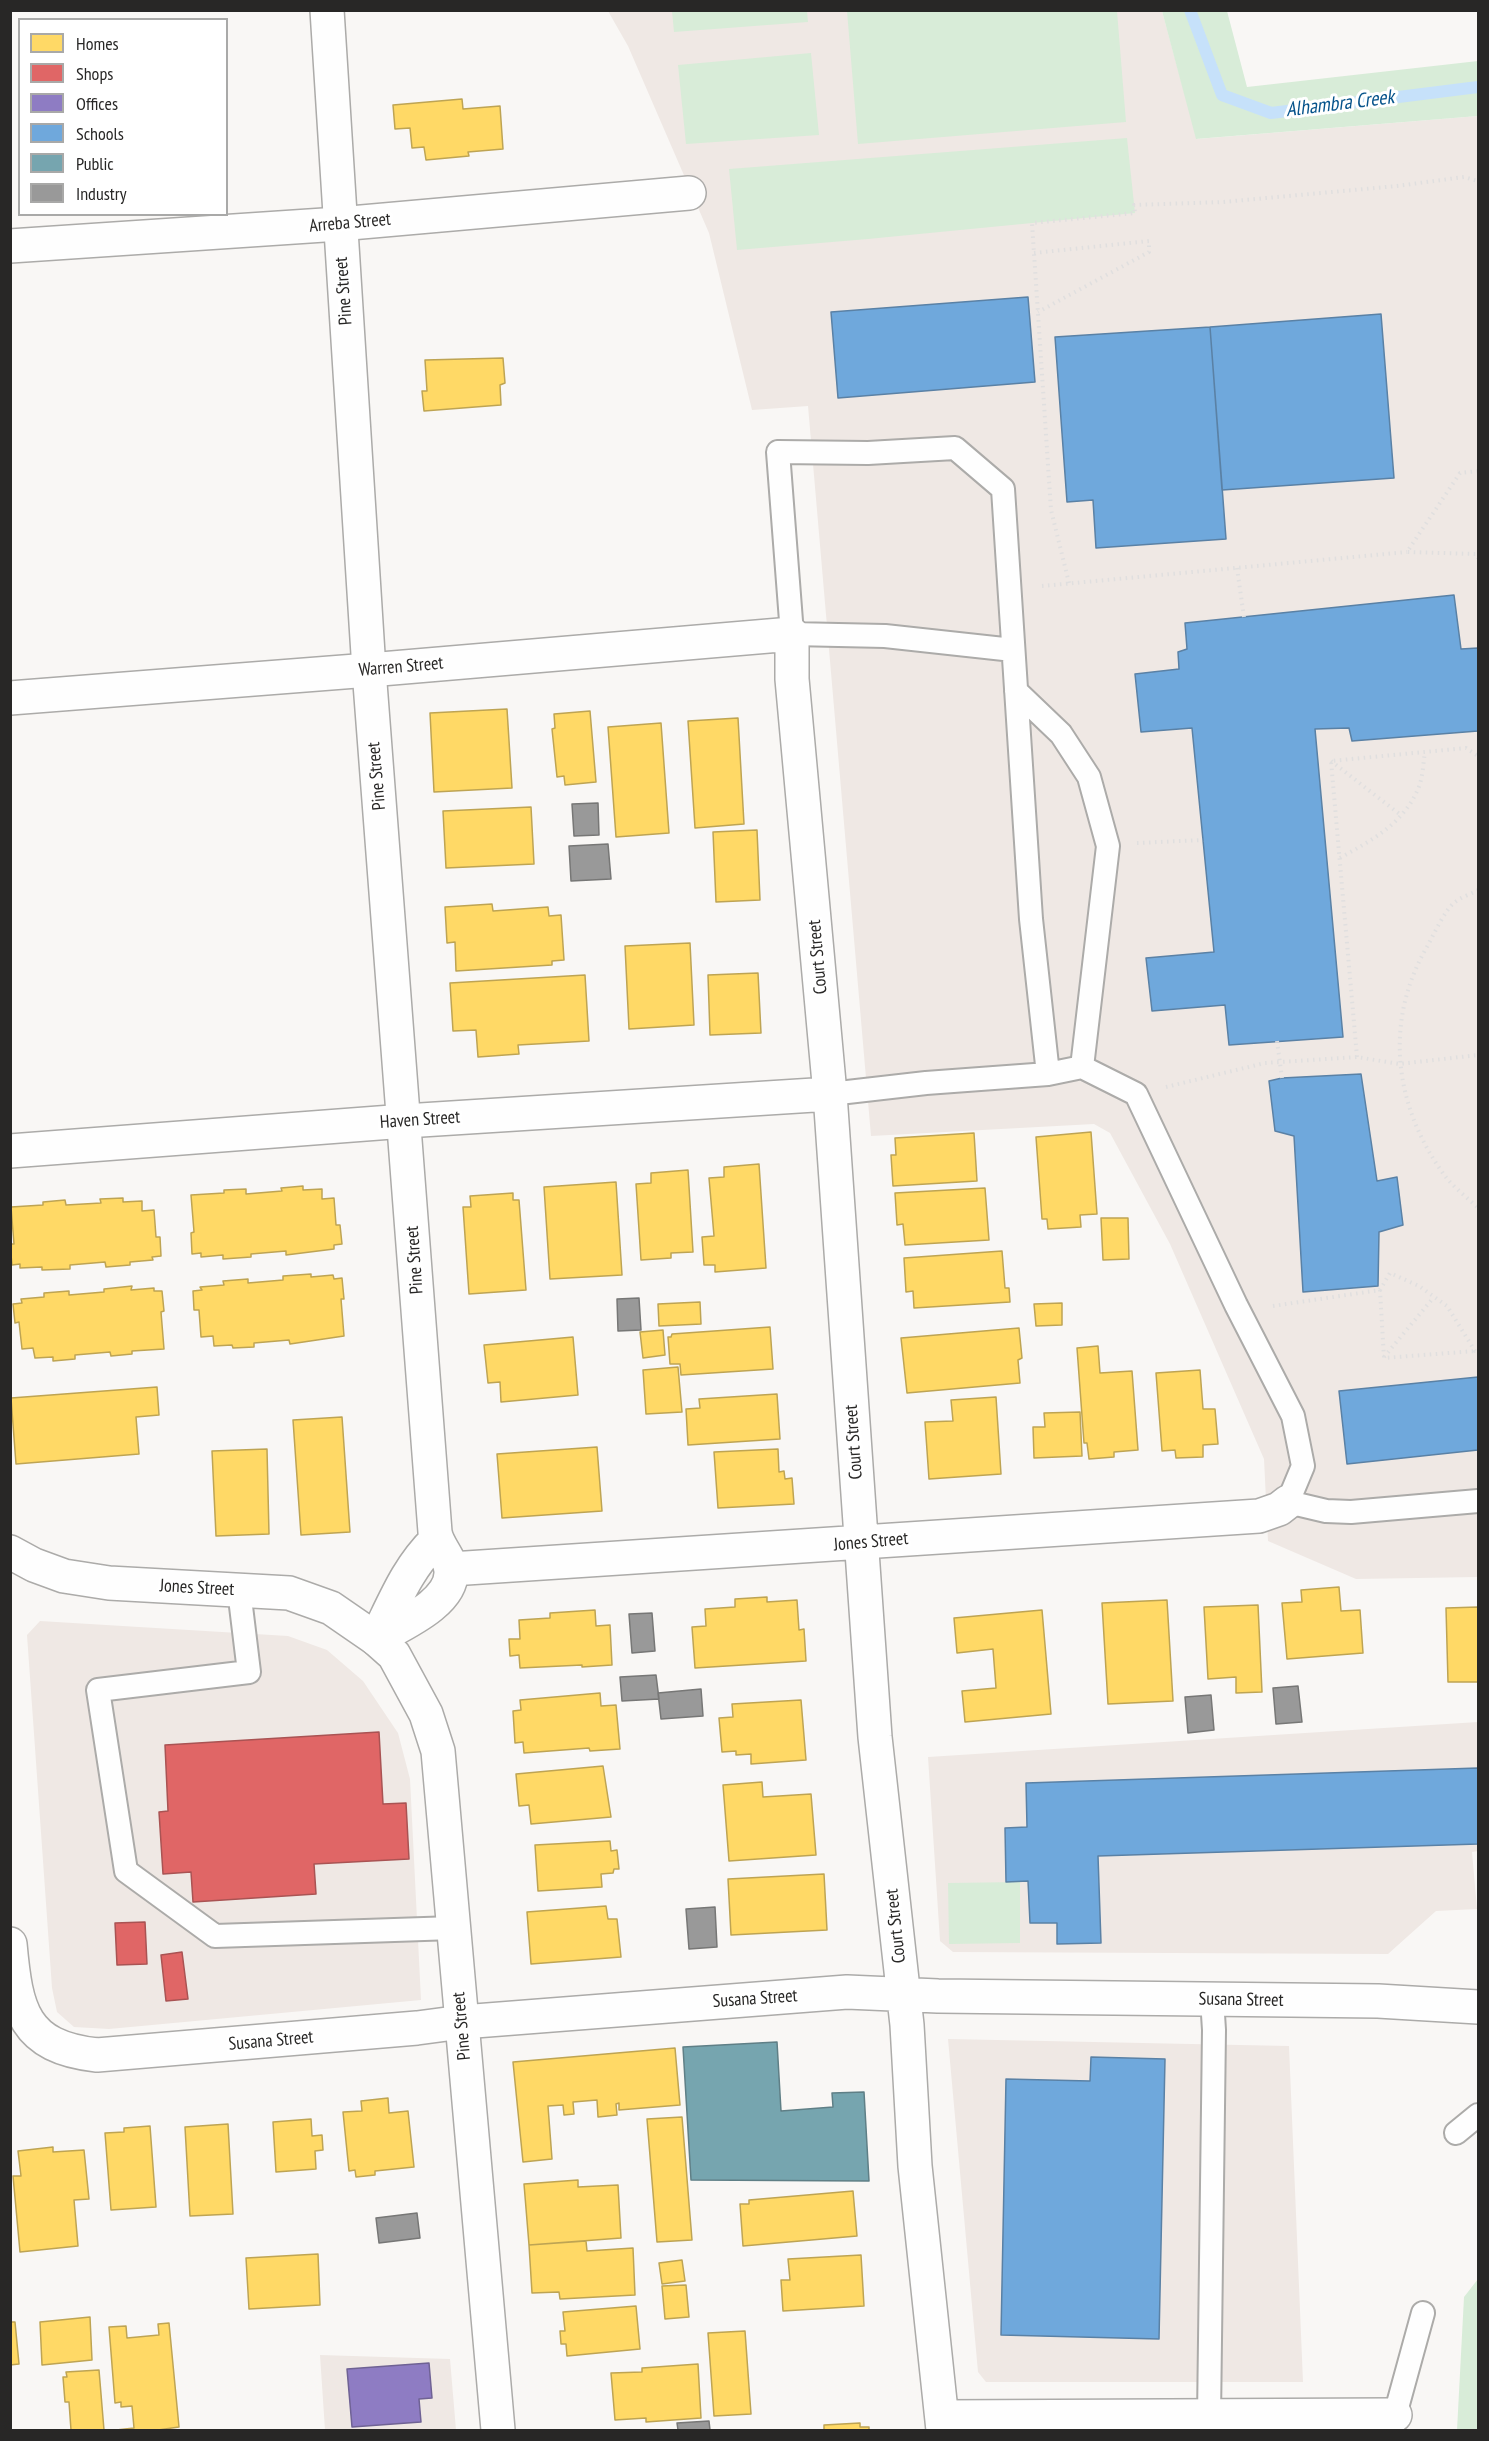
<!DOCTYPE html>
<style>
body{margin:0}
#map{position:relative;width:1489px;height:2441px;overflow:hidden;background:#f9f7f5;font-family:"PT Sans Narrow",sans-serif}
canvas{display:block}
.frame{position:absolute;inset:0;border:12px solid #282726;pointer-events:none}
.legend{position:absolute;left:18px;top:18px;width:210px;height:198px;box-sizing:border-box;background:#fff;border:2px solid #a9a9a8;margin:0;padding:8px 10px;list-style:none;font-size:18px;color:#282726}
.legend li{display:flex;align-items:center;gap:12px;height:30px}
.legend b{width:30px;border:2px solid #a9a9a8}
</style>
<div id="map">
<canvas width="1489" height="2441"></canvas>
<div class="frame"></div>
<ul class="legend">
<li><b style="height:16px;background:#ffd966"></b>Homes</li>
<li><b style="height:16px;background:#e06666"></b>Shops</li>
<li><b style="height:16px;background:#8e7cc3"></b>Offices</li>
<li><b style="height:16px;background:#6fa8dc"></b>Schools</li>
<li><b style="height:16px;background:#76a5af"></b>Public</li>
<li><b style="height:16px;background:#999"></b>Industry</li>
</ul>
</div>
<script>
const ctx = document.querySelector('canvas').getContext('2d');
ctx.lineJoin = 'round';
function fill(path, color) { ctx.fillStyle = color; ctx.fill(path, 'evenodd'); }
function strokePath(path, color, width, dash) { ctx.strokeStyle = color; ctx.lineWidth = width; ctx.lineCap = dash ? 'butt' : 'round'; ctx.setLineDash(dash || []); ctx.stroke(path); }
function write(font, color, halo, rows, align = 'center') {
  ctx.font = font + ' "PT Sans Narrow",sans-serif'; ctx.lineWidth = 6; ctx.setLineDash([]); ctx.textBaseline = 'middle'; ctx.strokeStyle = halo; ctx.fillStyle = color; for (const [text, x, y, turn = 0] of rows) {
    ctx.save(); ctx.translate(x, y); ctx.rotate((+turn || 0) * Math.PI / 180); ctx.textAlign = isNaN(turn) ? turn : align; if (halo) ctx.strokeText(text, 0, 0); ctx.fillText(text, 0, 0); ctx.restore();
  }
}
fill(new Path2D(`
 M608,11H1162L1197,139L1478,116V1577L1356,1579L1268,1541L1264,1459L1170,1244L1110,1133L1094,1124L871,1136L808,406L752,410L709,233L628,46Z
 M40,1621L288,1636L327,1650L363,1681L398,1733L410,1779L421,2000L109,2029L74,2027L57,2012L52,1988L27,1635Z
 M1478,1722V1851L1472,1852L1477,1909L1436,1911L1388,1954L953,1952L940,1941L928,1757Z
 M948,2039L1289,2046L1303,2382H986L978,2372Z
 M320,2355L450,2359L456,2430H325Z`), '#efe8e4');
fill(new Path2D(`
 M672,11H807L808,22L674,32Z
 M847,11H1117L1126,122L858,144Z
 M1162,11H1227L1247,87L1478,61V116L1196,139Z
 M811,53L819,135L686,144L678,65Z
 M1127,138L1135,213L868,239L737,250L729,169Z
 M1020,1882V1943L949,1944L948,1883Z
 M1478,2279V2430H1457L1464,2297Z`), '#d8ecd8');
const homes = new Path2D(`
 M462,99L463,109L500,106L503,149L468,152L469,156L426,160L424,147L412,148L410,128L395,129L393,105Z
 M503,358L505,383L500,385L501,405L424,411L422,391H427L425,360Z
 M507,709L512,788L434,792L430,713Z
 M590,711L596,782L565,785L564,776L557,777L552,729L555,728L554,714Z
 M738,718L744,824L695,828L688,721Z
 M661,723L669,833L616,837L608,727Z
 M531,807L534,864L446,868L443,811Z
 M757,830L760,900L716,902L713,832Z
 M492,904L493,911L548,907L549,916L561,915L564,960L552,961V965L456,971L455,942L447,943L445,907Z
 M690,943L694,1025L629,1029L625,946Z
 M758,973L761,1033L710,1035L708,975Z
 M585,975L589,1041L518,1045L519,1054L478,1057L476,1030L453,1031L450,983Z
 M1091,1132L1097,1214L1080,1215L1081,1227L1048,1229L1047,1219H1042L1036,1137Z
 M974,1133L977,1181L893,1186L891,1155H896L895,1138Z
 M759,1164L766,1268L715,1272V1265H704L702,1237L714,1236L709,1178L724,1177V1167Z
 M688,1170L693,1252L671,1253V1258L641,1260L636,1184L651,1183V1173Z
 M616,1182L622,1275L550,1279L544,1187Z
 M303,1186V1190L322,1189V1199L334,1198L336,1225H340L342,1244L334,1245V1249L286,1255V1251L251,1254V1257L223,1259V1255L201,1257V1253L192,1254L191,1233L194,1232L191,1195L224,1193V1190L246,1189V1194L282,1191L281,1188Z
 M985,1188L989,1240L905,1245L903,1224L897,1225L895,1193Z
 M513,1193V1200H519L526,1290L469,1294L463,1207H471L470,1196Z
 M123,1198V1202L142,1201V1211L154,1210L156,1237H160L161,1256L152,1257L153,1260L130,1262V1265L106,1267L105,1262L70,1265V1269L42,1270V1267L20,1268V1264L12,1265L10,1244H14L11,1207L43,1205V1202L65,1200L66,1205L101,1203L100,1199Z
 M1101,1218H1128L1129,1259L1103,1260Z
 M1002,1251L1005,1288H1009L1010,1302L914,1308L913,1291L906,1292L904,1258Z
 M311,1274V1277L333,1275L334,1279L342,1278L344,1299H341L344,1336L290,1344L289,1340L254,1343V1347L233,1348L232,1345L214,1346L213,1336L201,1337L199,1310H194L193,1291L202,1290L200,1287L224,1285L223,1281L248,1279V1283L283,1280V1276Z
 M132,1286L131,1290L154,1288V1291H162L164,1311L161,1312L164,1349L132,1351V1354L111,1356L110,1352L75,1355V1359L53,1361V1357L35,1358L33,1348L22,1349L19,1322L15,1323L13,1304L22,1303L21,1299L44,1297V1293L69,1291V1295L104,1292V1289Z
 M700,1302L701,1324L659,1326L658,1304Z
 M1062,1303V1325L1036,1326L1034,1304Z
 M770,1327L773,1369L681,1375L680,1364H670L668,1337H671L672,1334Z
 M1019,1328L1022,1358L1018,1360L1020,1383L907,1393L901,1338Z
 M663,1330L665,1355L643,1358L640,1332Z
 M573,1337L578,1395L501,1402L500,1382L488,1383L484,1345Z
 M1098,1346L1100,1373L1132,1371L1138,1450L1114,1452V1457L1089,1459L1087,1443H1084L1077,1348Z
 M678,1367L682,1412L646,1414L643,1370Z
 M1200,1370L1203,1409H1215L1218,1444L1203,1445V1457L1176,1458L1175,1450L1162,1451L1156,1373Z
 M157,1387L159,1415L136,1417L139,1454L16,1464L11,1398Z
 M777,1394L780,1439L688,1445L686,1409L700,1408L699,1399Z
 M996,1397L1001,1474L929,1479L925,1422L953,1421L951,1400Z
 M1080,1412L1082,1456L1034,1458L1033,1427H1045L1044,1413Z
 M342,1417L350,1532L301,1535L293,1420Z
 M597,1447L602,1511L502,1518L497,1454Z
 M267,1449L269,1534L216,1536L212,1451Z
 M778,1449L779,1472L784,1471L785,1479L792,1478L794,1504L718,1508L714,1452Z
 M1339,1587L1341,1611L1360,1610L1363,1653L1287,1659L1282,1603L1302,1602L1301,1590Z
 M767,1597V1602L797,1600L799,1630L804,1629L806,1661L695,1668L692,1627L706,1626L705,1609L735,1607V1599Z
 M1167,1600L1173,1701L1108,1704L1102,1603Z
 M1258,1605L1262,1692L1236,1693V1677L1208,1679L1204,1607Z
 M1478,1607V1682H1448L1446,1608Z
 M595,1610L596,1626L610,1625L612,1665L582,1667V1665L520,1668L519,1655L510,1656L509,1639H520L519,1620L550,1618V1613Z
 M1042,1610L1051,1714L965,1722L962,1691L996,1688L993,1649L957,1653L954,1618Z
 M600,1693L601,1706L616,1705L620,1749L590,1751L589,1748L524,1753L523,1742L515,1743L513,1711L521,1710L520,1700Z
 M801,1700L806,1760L751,1764V1754L736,1755V1751L722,1752L719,1718L733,1717L732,1704Z
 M603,1766L611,1817L531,1824L529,1805L519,1806L516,1774Z
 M762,1782L763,1797L811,1794L816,1855L729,1861L723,1785Z
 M610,1841L611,1851L617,1850L619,1869H614L613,1873L601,1874L602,1887L538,1891L535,1845Z
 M824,1874L827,1930L731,1935L728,1879Z
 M606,1906L608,1919H617L621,1957L531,1964L527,1912Z
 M675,2048L680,2105L619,2110V2103L616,2104L617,2115L598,2117L597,2100L573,2102L574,2114L564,2115L563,2105L548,2106L552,2159L523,2162L513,2062Z
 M388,2098L389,2113L408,2111L414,2167L375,2171V2175L356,2177L355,2170L349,2171L343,2112L362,2111L361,2101Z
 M682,2117L692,2240L657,2242L647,2119Z
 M311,2119L312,2136L322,2135L323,2150L315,2151L316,2169L276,2172L273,2122Z
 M228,2124L233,2214L190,2216L185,2127Z
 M150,2126L156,2207L111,2210L105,2133L124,2132V2128Z
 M53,2147V2152L84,2150L89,2199L74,2200L78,2246L20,2252L13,2176H21L18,2151Z
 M578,2180V2187L618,2185L621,2238L529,2245L524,2184Z
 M853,2191L857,2236L743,2246L740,2204H749V2200Z
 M586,2241L587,2251L633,2248L635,2295L560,2299L559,2292L532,2293L529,2245Z
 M318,2254L320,2305L249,2309L246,2258Z
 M861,2255L864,2306L783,2311L781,2280H790L788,2259Z
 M682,2260L685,2281L662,2284L659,2263Z
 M686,2285L689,2317L665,2319L662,2286Z
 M636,2306L640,2349L567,2356L566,2344H561L560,2331H565L563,2312Z
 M90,2317L92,2360L42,2365L40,2322Z
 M10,2322H15L19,2364L10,2365Z
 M169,2323L179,2427L158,2430H116L134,2428L132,2406L121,2407V2402L115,2403L109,2327L126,2326L127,2338L159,2335L158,2324Z
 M745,2331L751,2414L714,2416L708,2333Z
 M698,2364L701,2418L646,2422V2418L615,2420L611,2373L642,2372V2368Z
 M99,2370L104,2430H71L69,2402H65L63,2377H67L66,2372Z
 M860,2423V2427H869V2430H824V2425Z`);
fill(homes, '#ffd966');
strokePath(homes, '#bea453', 1.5);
const shops = new Path2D(`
 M379,1732L383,1804L406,1803L409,1859L314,1864L316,1894L193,1902L191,1872L163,1874L159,1812L168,1811L165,1745Z
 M145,1922L147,1964L117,1965L115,1923Z
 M182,1952L188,1999L166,2001L161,1955Z`);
fill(shops, '#e06666');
strokePath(shops, '#a95353', 1.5);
const offices = new Path2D(`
 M429,2363L432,2398L419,2399L421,2422L352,2427L347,2369Z`);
fill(offices, '#8e7cc3');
strokePath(offices, '#6f6294', 1.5);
const schools = new Path2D(`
 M1028,297L1035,382L838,398L831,312Z
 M1381,314L1394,478L1222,490L1210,327Z
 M1210,327L1226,539L1096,548L1093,500L1067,502L1055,337Z
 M1454,595L1461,649L1478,648V731L1352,741L1349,728L1315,729L1343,1037L1229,1045L1225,1005L1152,1011L1146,958L1214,952L1192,728L1141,732L1135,674L1179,669L1178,652L1187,649L1185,623Z
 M1361,1074L1377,1181L1397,1177L1403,1225L1379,1232L1378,1286L1303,1292L1294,1136L1275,1131L1269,1081L1282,1078Z
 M1478,1377V1450L1347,1464L1339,1391Z
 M1478,1768V1844L1098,1856L1101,1943L1057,1944V1923H1030L1028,1881L1006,1882L1005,1828L1027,1827L1026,1783Z
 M1091,2057L1165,2059L1159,2339L1001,2335L1006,2079L1090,2081Z`);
fill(schools, '#6fa8dc');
strokePath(schools, '#5a81a5', 1.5);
const public = new Path2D(`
 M777,2042L781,2111L833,2107L832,2093L864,2092L869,2181L691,2180L683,2047Z`);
fill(public, '#76a5af');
strokePath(public, '#5f7f86', 1.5);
const industry = new Path2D(`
 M598,803L599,835L574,836L572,804Z
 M608,844L611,879L571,881L569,846Z
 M639,1298L641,1330L618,1331L617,1299Z
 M652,1613L655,1651L632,1653L629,1614Z
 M656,1675L659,1699L622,1701L620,1677Z
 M1298,1686L1302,1722L1276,1724L1273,1688Z
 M701,1689L703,1716L661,1719L658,1693Z
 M1211,1695L1214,1730L1188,1733L1185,1697Z
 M715,1907L717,1947L689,1949L686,1909Z
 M417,2213L420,2238L379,2243L376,2218Z
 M709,2421L710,2430H678L677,2423Z`);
fill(industry, '#999');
strokePath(industry, '#777776', 1.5);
strokePath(new Path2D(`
 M1190,10L1222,95L1271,113L1478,87`), '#c6e1fa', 12);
const service = new Path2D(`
 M1013,650L885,636L792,634L778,452L868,453L955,448L1003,489L1031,919L1048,1074
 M1016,691L1061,734L1089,777L1108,846L1082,1067
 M830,1094L926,1083L1048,1074L1082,1067L1136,1094L1236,1305L1293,1416L1303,1466L1288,1502L1326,1511L1351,1512L1478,1501
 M239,1590L249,1672L98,1690L126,1871L215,1936L454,1928
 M1456,2133L1478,2115
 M1395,2415L1423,2313
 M1209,2417L1214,2030L1212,1999`);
const minor = new Path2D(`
 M10,246L339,224L689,193
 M10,698L369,670L792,634V679L830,1094L875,1737L907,2025L915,2166L943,2430
 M10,1151L405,1121L830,1094
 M451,1569L1259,1516L1279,1509L1288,1502
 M10,1944C16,2010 23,2047 97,2055L417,2028L462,2022L847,1992L938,1996L1378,2001L1478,2007
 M942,2417L1395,2415`);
const tertiary = new Path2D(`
 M327,10L369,670L435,1532C437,1546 450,1557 451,1570C454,1603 400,1625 376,1639
 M376,1639C394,1603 407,1568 436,1540`);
const secondary = new Path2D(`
 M10,1552L34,1565L64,1576L109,1583L289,1593L331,1608L376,1639L394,1655L426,1714L438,1751L498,2430`);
strokePath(service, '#acaba9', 26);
strokePath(minor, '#acaba9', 36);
strokePath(tertiary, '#acaba9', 36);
strokePath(secondary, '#acaba9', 36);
strokePath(new Path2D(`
 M1034,253L1149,241V252L1038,312
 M1478,471L1460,473L1407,552L1476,554L1478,558
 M1237,568L1244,617
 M1069,583L1051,510L1032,223L1135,213L1134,205L1223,202L1397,186L1464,177L1478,181
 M1042,586L1407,552
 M1331,761L1402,816
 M1137,843L1203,840
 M1340,858C1372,840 1403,824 1418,789C1423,778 1423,764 1425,752
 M1478,890C1471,894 1461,897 1454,903C1445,910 1434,934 1428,945C1383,1021 1394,1107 1445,1176C1454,1188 1468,1198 1478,1208
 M1357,1057L1331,761L1466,748L1478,756
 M1166,1087L1265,1063L1357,1057L1399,1064L1478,1055
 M1380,1290L1384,1358L1475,1351
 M1273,1306L1380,1290L1390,1273L1419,1286L1447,1306L1475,1351H1478
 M1384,1357L1434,1297`), '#e0dfdf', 4, [1.5, 4.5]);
strokePath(service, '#fefefe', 22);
strokePath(minor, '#fefefe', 33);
strokePath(tertiary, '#fefefe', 33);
strokePath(secondary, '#fefefe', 33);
strokePath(new Path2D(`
 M1277,1041L1282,1078`), '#e0dfdf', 4, [1.5, 4.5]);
write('18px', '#282726', '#fff', [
 ["Arreba Street",350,223,-5],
 ["Pine Street",344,291,-94],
 ["Warren Street",401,667,-5],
 ["Pine Street",377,776,-95],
 ["Court Street",818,957,-95],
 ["Haven Street",420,1120,-4],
 ["Pine Street",415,1260,-94],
 ["Court Street",854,1442,-94],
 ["Jones Street",871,1542,-5],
 ["Jones Street",197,1588,3],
 ["Court Street",896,1926,-96],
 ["Susana Street",755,1999,-4],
 ["Susana Street",1241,2000,1],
 ["Pine Street",462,2026,-95],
 ["Susana Street",271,2041,-5]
]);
write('italic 20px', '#06538b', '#fff', [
 ["Alhambra Creek",1340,104,-7]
]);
</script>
